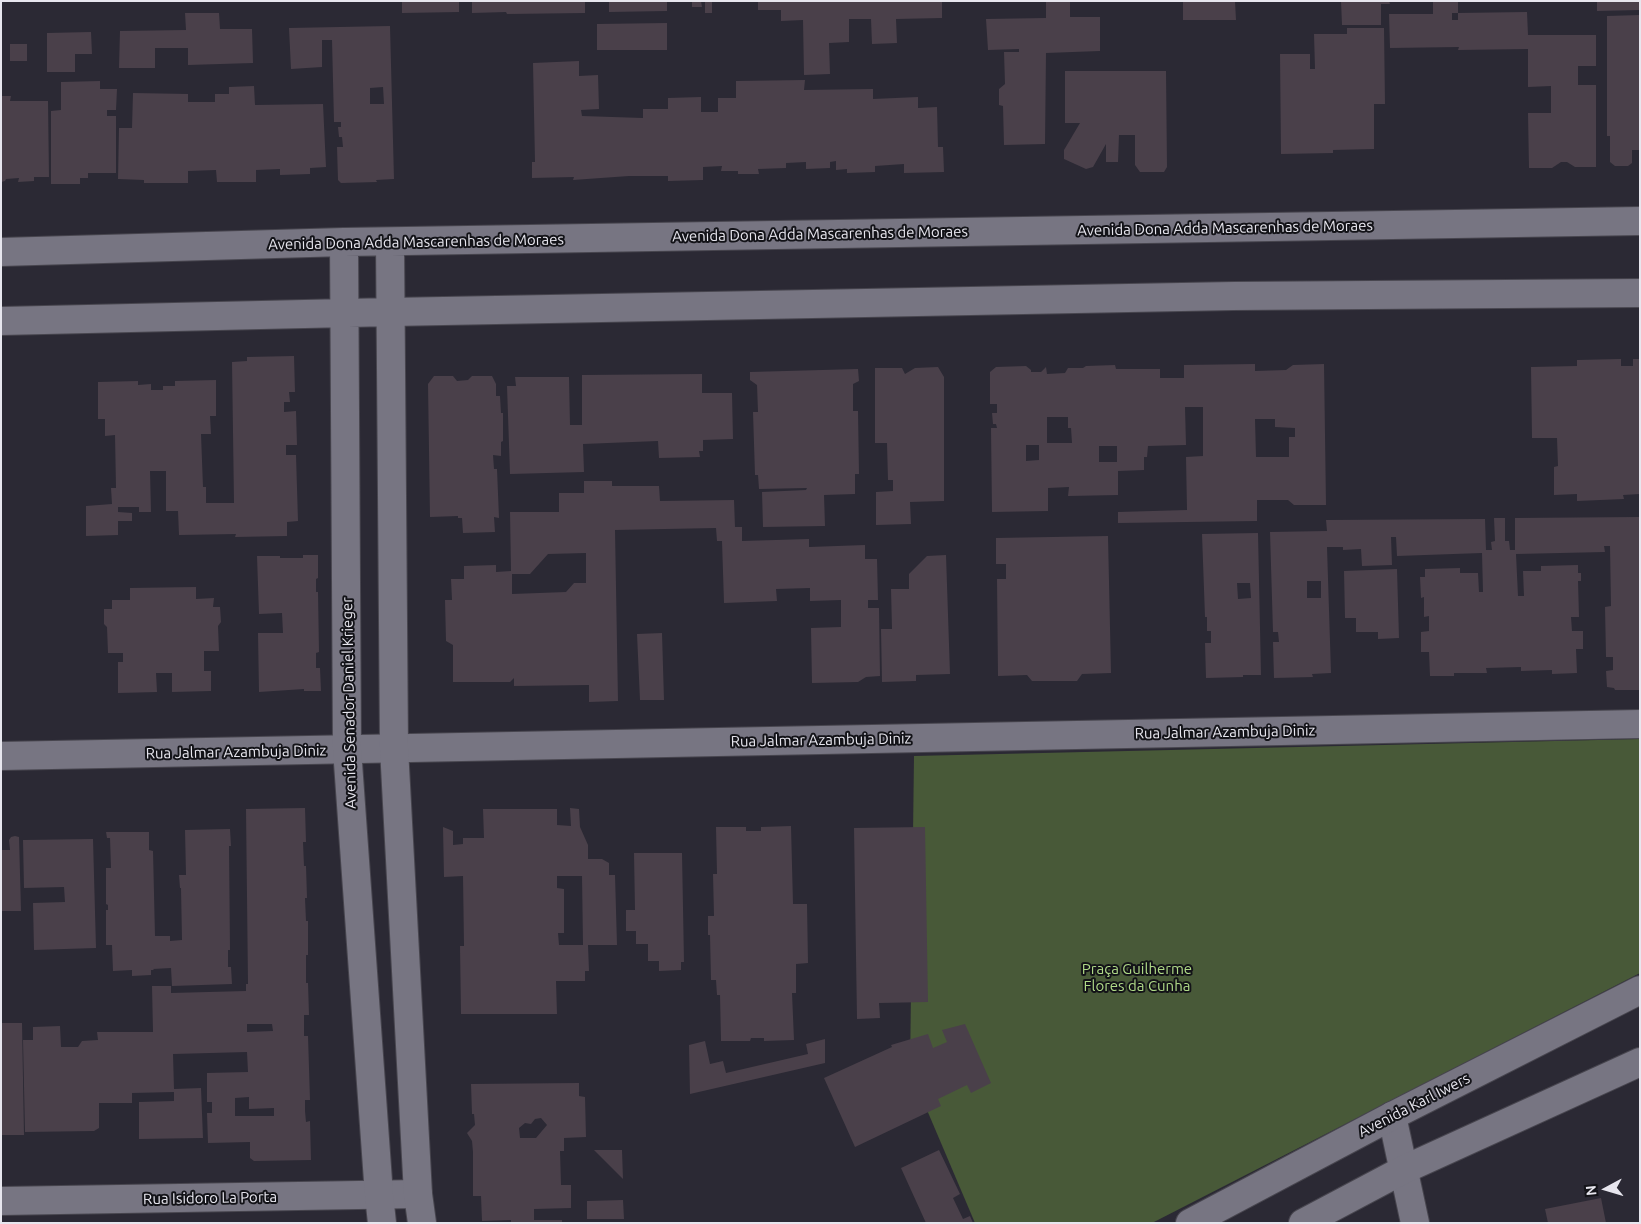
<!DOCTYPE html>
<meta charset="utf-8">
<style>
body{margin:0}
#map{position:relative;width:1641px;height:1224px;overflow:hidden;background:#2b2934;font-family:Ubuntu,sans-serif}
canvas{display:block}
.frame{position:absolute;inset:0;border:2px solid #e7e6ee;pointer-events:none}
.north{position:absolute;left:1581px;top:1164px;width:50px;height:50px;-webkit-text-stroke:4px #131318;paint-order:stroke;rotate:264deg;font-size:14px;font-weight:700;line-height:20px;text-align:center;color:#e7e6ee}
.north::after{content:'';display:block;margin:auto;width:18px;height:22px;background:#e7e6ee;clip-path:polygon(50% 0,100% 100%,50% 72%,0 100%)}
</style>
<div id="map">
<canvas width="1641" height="1224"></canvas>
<div class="frame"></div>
<div class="north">N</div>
</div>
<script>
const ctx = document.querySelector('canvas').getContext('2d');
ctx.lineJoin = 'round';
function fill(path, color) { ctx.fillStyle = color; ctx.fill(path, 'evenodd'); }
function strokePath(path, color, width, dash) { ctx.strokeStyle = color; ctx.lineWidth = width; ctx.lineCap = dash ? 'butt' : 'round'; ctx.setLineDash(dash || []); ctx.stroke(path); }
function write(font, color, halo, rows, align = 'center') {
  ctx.font = font + ' Ubuntu,sans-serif'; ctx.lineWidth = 4; ctx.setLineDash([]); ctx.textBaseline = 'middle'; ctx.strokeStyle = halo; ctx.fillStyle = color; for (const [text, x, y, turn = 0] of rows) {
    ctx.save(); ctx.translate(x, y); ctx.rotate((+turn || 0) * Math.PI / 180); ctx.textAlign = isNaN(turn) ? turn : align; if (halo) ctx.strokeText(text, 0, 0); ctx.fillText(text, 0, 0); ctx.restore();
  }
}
fill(new Path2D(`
 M1640,739V973L1152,1223H975L910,1070L914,756Z`), '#485938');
fill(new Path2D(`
 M402,1H459V12L402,13Z
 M472,1H585V13L507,14L506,12L472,13Z
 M609,1H667V11L609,12Z
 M692,1H701L702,7H692Z
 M705,1H712V13H705Z
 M758,1H942V18L896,19L897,43L872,44L871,19H849V42L829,43L830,74L804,75L803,20L781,21V10H758Z
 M1046,1H1070V17H1100V51L1046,53L1045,144L1004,145L1003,106L999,105V89L1005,84L1004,52H1019V49L988,50L986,19L1046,18Z
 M1183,1H1235L1236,20H1183Z
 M1341,1H1389L1390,4H1381V25H1342Z
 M1433,1H1458V13H1452V20H1458V13L1527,12L1528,35H1596V66H1578V85H1596V167H1575L1567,162H1561L1552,168H1529L1528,113H1551V86L1528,87V49L1458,50L1459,47L1390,48L1389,14H1433Z
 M1597,1H1640V10L1597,11Z
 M185,13H219L220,29H252L253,63L188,65V48H155V68H119L120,31L186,30Z
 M1640,15V150H1632V163L1628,166H1615L1610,162V136H1607V16Z
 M667,23V50H597V24Z
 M390,26L394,179L376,180L377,182L341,183L338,180L337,147H343L342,137H339L338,127H341V122H334L332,40H322V67L291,69L289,28ZM383,87L384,104H370V88Z
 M1347,28H1384L1385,104H1374V149L1333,150V153L1281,154L1280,54H1310V69H1315L1314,34H1347Z
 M91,32L92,54H75V72H47V33Z
 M10,44H27V61H10Z
 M579,61V76L598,75L599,109L581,110L582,116L643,118V109H668V98L701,97V112H718V98H736V81L805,80L804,90L873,89V99L918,97V108L937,107L938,147H943L944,172L904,173V164L875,166V172L847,173V169L836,170V161L830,162V168L806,169V162L786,163V168L758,169L759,174H738V171H721L722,166L703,167V180L668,181V176H629L573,180L574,177L532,178V162H535L533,63Z
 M1065,71H1166L1167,167L1164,172H1140L1135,165V135H1119L1118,162H1106V144L1093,167L1086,169L1064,159V150L1080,123H1065Z
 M100,81V89H117L116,110H107V116H116V173H88V178H80V184H51V111L61,110V82Z
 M254,86L255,105L323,104L326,167L310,168V174L280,175V169L256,170V182H217L216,170L188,171V183H144V180L118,179L119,128H132L133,93L188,94V102H215V94H229V87Z
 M1,96H11L10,101H48L49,177H34V181L18,182L19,178L6,179L5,181L1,182Z
 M294,356L295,392H289L290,402H284V412L296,411L297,445H286V455H296L298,521L287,522V536L235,537L236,534L179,535L178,511H166V471H150L151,512H139V507H118V512L132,513V521H118V535L86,536V506L112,504L111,488H116L115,435L105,436V419H98V382L138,381V385L151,384V390H163V386H175V381L216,380V416H210L211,434H201L203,487H206V503H234L232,362L247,361V357Z
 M1621,359V366H1633V359H1640V494L1623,495L1624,499L1577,501V494L1554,495V467L1558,466L1557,438H1532L1531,367L1577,366V360Z
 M1255,364V371L1286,370L1293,365L1324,364L1326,505H1294L1288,500H1257V521L1118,523V512L1187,510L1186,457L1203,456V407H1185L1186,445L1148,446L1147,457H1144V470L1118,471V495L1068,496L1069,487L1048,488V511L992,512L991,428H997L996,424H993L992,413H997V404H990V372L996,367L1026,366L1031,370V372H1041L1046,367L1047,374L1065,373L1068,368H1083L1086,366L1115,365L1116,369H1160V378H1184V365ZM1047,417H1068V428H1071L1072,443H1047ZM1255,419H1275V427L1295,428V437H1289V457H1256ZM1026,445H1039V460L1026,461ZM1099,446H1117V462H1099Z
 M938,367L944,377V501L910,502L911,524L876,525V492L893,491V480H888L887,443H875V368H902L905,374L915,368Z
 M858,369L859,381L853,384V411H858L859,474H855V494L824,495L825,526L763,527L762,492L806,490L807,488L759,489L758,475H755L753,412H758L757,385L750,380V372Z
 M702,374V393H732L733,439L703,440V451H699L700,457L659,458L658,441L583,444L584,472L510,474L507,386H516L515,377H569L570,425H582V375Z
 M434,376H453L457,381L468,380L472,376H492L496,384V396H500L501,413H503V441L501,442V456L493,455L494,469H497L499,518L494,517L495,532L463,533L462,518H458V516L430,517L428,384Z
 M584,481H612V486H659L660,501L734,500L735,527H742V541L809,539V547L865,545V559H877L878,600H868V608H879L880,676L866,677L858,682L812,683L811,628L841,627V600L810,601V588L776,589L777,601L724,603L722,541H717L716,528L615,530L618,701L589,702V685L514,686V678L510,682H453V645L446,641L445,600H452L451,579H464V566L496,565V572L511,571L510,512H559V493H584ZM586,553V583H574L566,592L512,594V574H530L548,554Z
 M1640,517V690H1615L1614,688L1607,687L1606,671L1613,670V657H1606L1605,607L1611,606L1610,546H1604L1605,552L1516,554L1518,596H1524L1523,571H1541V566L1578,565V573H1581V581H1578L1579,617H1571L1572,631H1583V649H1576L1577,673L1552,674V670L1521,671V667L1486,668L1487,673H1454V676H1430L1429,652H1421V632L1429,631V616L1424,617V597L1421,598L1420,577H1425V569L1460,568V573H1478L1479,592H1483L1482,553L1397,556L1396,537H1391L1392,565L1362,566L1361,549L1343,550V547H1327L1331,673L1312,674L1313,677L1274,678L1273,642H1279L1278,632H1273L1270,532L1327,531L1326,520L1485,519L1486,550H1492L1491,542L1495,541L1494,518H1505V541H1509L1510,550H1515V518ZM1307,581H1321V598H1307Z
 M1258,533L1261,675H1243V677L1206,678L1205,643H1211V631H1207V617H1205L1202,534ZM1237,583H1250L1251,598L1238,599Z
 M1108,536L1111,673L1082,674L1077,681H1032L1027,675L998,676L997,579H1006V564H996V538Z
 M303,555H318V578L316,579V592H318L319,652L316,653V668H320L321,691H304V689L259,692L258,633H283L282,613L259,614L257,556H280V558H303Z
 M946,555L950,674L916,675V681L882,682L881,629H892L891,589H909V574L927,556Z
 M1397,569L1399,638L1378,639V632H1356V618H1345L1344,571Z
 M196,587V599L214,598L213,607H220L221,622L218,626L219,651H204V671H211V691L172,692V673H156L157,692L118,693V662H123V653H108L107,627L104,624V609H112V600H130V588Z
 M662,633L664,700H640L637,634Z
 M305,808L306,842H303L304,866H306L307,898H305L306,921H308V955H306V983H308L309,1015H304V1036H308L310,1100H305V1111L306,1122L310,1121L311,1160L254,1161L250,1158V1142L208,1143L207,1113H212V1102H207V1073L248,1072L247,1052L173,1054L174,1089L201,1088L203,1138L139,1139V1102L174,1101V1092L132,1093V1103H99V1128L94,1131L25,1132L23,1040H33V1027L60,1026L61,1047H78L82,1041L98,1040L97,1032H153L152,986H171V993L246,991V984H248L246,809ZM247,1024H272L273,1031L247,1032ZM249,1097V1109L274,1108V1116H235V1098Z
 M570,808L579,809L580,827L588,845V859H602L609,863V875H615L617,945H588L589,971H585V981H556L557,1014H461L460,946H464L463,876L444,877L443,827L453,831V845L463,844V838H484L483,809H557V825L571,826ZM557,876H582L583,945H559L558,933H564V889L557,888Z
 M791,826L793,904H807L808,963L796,964V993H792L794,1040L764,1041V1038H751L750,1041H721L720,995H717L716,980H711L710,935H708V916H714L713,874H717L716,827H746V831H761V827Z
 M925,827L928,1002L879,1003L880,1018L857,1019L854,828Z
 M230,829L231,846H229L230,950H228V967H231L232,984L172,986L171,968L153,969L154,970H151V975L132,976V970L113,971L112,945H106V910H108V905L106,904V868H111L110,838H107L106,832H149V850L153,851L155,936H170V941L182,940L181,888H180L179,875H186L185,830Z
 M15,836L19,837L21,911H1V850H10L9,840L11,837Z
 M93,839L96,948L34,950L33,903L65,902L64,887L24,888L23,840Z
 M634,853H682L684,962H681V970L659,971V961H648V944H636V931H626V910H635Z
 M1,1023H22L24,1135H1Z
 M965,1024L991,1083L971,1093L967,1085L938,1099L941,1106L855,1147L824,1078L892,1047L891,1045L928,1034L933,1048L947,1042L942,1030Z
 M825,1039V1063L690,1094L689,1045L705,1041L710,1064L723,1061L726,1073L808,1054L806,1044Z
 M579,1083V1096L585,1097L586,1137L564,1138V1151H560L561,1185H571V1208L534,1209V1220H562V1223H511V1220L482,1221L481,1196H473V1152L472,1141L467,1133L475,1125L474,1114H472L471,1084ZM541,1118L547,1125L536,1138H520L519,1128L525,1123L531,1124L535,1119Z
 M594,1150H622L623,1179Z
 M939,1150L960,1194L953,1198L963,1219L970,1216L973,1223H926L901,1168Z
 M1601,1198L1606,1223H1548L1545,1209Z
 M623,1200L624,1219H587V1201Z`), '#4a404a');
const street = new Path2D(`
 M1,756L1640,724
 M1392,1116L1415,1223
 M1,1201L418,1194`);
const secondary = new Path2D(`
 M344,242L347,749L379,1195L382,1223
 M390,242L394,748L418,1194L422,1223
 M1,252L344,242L1640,221
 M1,321L391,312L1234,296L1640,293
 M1190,1223L1392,1116L1640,990
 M1303,1223L1403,1170L1640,1062`);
strokePath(street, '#47454e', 30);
strokePath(secondary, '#47454e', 30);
strokePath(street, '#777582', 28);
strokePath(secondary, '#777582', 28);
write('15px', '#e7e6ee', '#131318', [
 ["Avenida Dona Adda Mascarenhas de Moraes",1225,228,-1],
 ["Avenida Dona Adda Mascarenhas de Moraes",820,234,-1],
 ["Avenida Dona Adda Mascarenhas de Moraes",416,242,-1],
 ["Avenida Senador Daniel Krieger",349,703,-91],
 ["Rua Jalmar Azambuja Diniz",1225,732,-1],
 ["Rua Jalmar Azambuja Diniz",821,740,-1],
 ["Rua Jalmar Azambuja Diniz",236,752,-1],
 ["Avenida Karl Iwers",1414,1105,-27],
 ["Rua Isidoro La Porta",210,1198,-1]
]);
write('15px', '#b0da88', '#131318', [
 ["Praça Guilherme",1137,969],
 ["Flores da Cunha",1137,986]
]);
</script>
